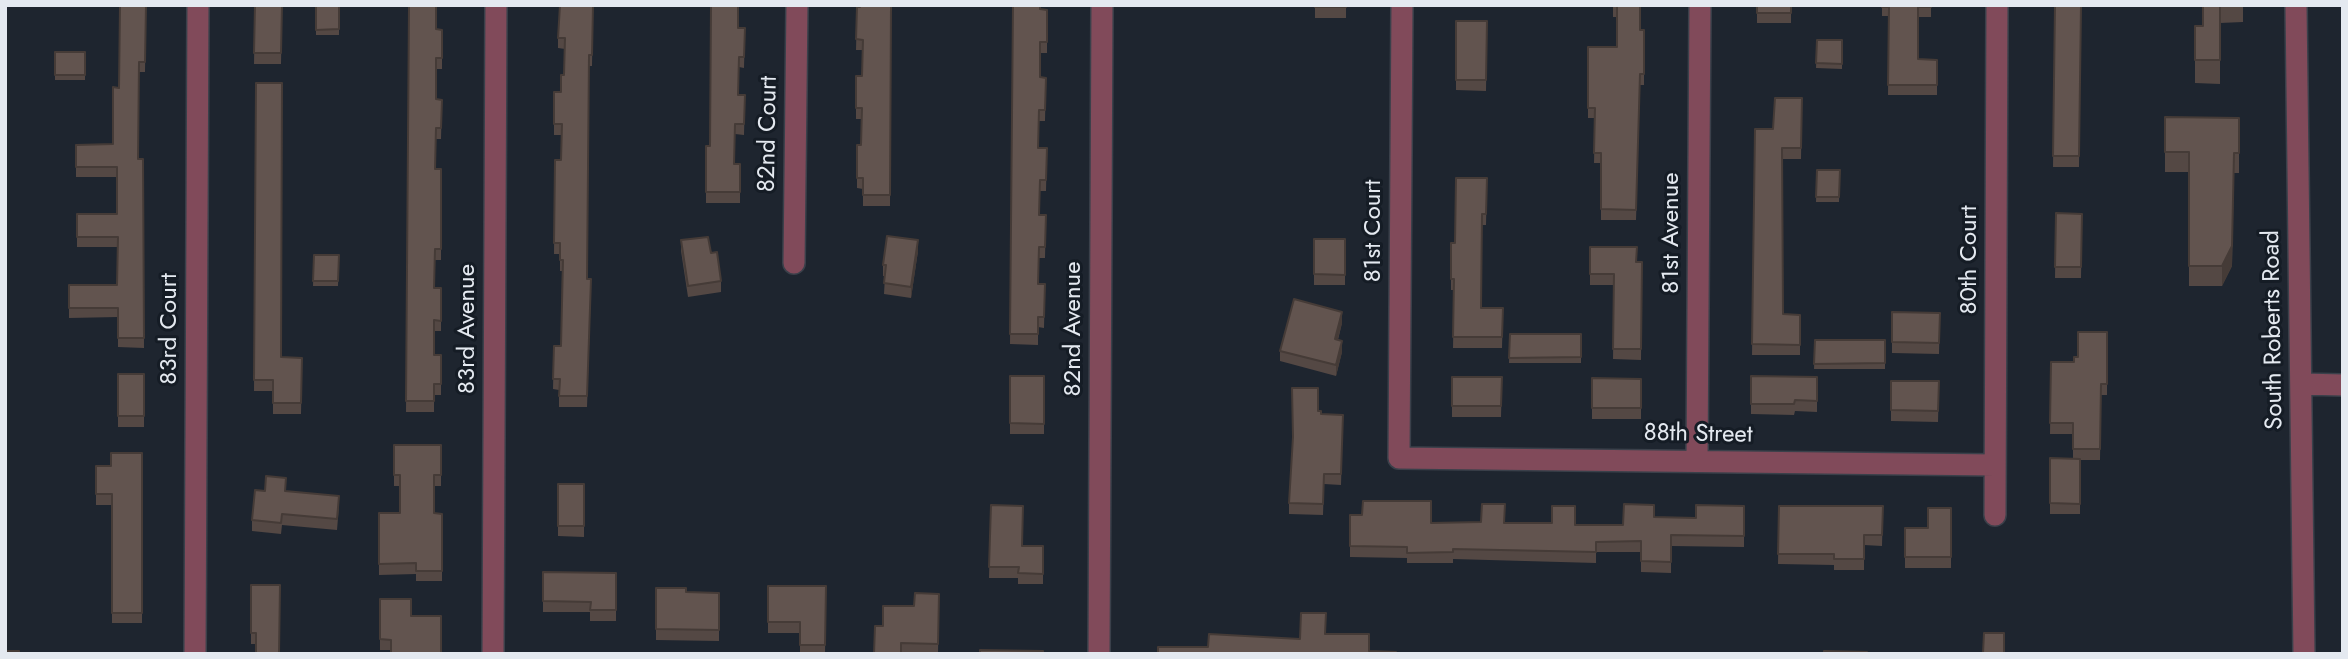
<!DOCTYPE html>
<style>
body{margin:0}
#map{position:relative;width:2348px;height:659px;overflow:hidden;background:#1e252f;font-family:Jost,sans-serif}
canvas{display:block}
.frame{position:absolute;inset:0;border:7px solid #e4e9f0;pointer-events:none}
</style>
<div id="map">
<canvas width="2348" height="659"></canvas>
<div class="frame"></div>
</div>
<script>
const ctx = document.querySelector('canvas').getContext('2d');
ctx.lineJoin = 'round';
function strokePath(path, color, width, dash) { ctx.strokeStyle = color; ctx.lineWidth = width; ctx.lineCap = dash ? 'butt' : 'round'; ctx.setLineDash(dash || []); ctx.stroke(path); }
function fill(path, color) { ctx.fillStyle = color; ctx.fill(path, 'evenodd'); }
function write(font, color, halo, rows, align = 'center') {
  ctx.font = font + ' Jost,sans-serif'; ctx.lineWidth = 6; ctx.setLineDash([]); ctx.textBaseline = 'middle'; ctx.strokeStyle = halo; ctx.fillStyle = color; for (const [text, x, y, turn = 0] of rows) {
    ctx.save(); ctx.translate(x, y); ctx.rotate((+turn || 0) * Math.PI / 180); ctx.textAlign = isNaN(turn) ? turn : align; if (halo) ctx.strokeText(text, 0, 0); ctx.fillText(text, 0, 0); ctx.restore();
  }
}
const minor = new Path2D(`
 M1402,5L1399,458L1995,465
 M2296,5L2304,654
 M794,263L797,5
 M2301,384L2343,385
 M1697,461L1700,5
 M1995,515L1997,5
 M195,654L198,5
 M493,654L496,5
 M1099,654L1102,5`);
strokePath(minor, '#3a404a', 24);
strokePath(minor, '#814a5a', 21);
fill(new Path2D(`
 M146,5L145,72H139L138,159H143L144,348L118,347V317L69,318V285H117L118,247H77V214H117V177H76V145L113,144L119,88Z
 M255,5H282L281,64H254Z
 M316,5H339V35H316Z
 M409,5L436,29L442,30V69H436V99L442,100L441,139H436L435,169H441V260H435V288H441V331H434V355H441V395H434V412H406Z
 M891,5L890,206H863V189L857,188V145H861L862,119H856V76H862V50H856L857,7Z
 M1013,5L1047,10V53H1040V77L1046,78L1045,121H1039V148H1047L1046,191H1040V215H1046L1045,258H1039V284H1045L1044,328L1038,327V345L1010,344Z
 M1315,5H1346V18H1315Z
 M1613,5H1640V30H1644V85H1640L1636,220H1601V163H1594L1595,118H1588V47H1617V17H1613Z
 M1757,5H1791V23H1757Z
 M1882,5H1931V17H1918V59L1937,60V95H1888L1889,16H1882Z
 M2055,5H2081L2079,167H2053Z
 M2202,5H2243V22L2220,23V84L2195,83V26H2203Z
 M589,6H593L592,66H589L587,279L591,290L587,407H559V390L553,389L554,346H561L562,271H560V254H554L555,160H561V135H554V92H561L564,75L565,49L558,48V38Z
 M1456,21H1487L1486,91L1456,90Z
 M738,28H745L744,68L739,67L738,95H745L744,135L735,134L734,164H740V203H706V146H710Z
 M1817,40H1842V69L1816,68Z
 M55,52H85V80H55Z
 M256,83L281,357L302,358L301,414H273V391H254Z
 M1802,98L1801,159H1782L1783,314L1800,315V355H1752L1755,129H1773Z
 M2165,117L2239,118V173H2234L2232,266L2222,286H2189V172H2165Z
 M1817,170H1840L1839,202H1816Z
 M1487,178L1486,225H1482L1481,308H1503L1502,348H1453L1454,290H1451V243H1455Z
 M2056,213L2082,214L2081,278H2055Z
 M1314,239H1345V285H1314Z
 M681,240L711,253L721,281V292L688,297L681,251Z
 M1590,247L1636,262H1642L1641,360L1613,359L1614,285H1590Z
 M918,251L911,298L884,294L885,276H883V265Z
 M314,255H339L338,286H313Z
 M1892,312L1940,313L1939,354L1892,353Z
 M1342,323L1338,340L1342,352L1336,376L1280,361V351Z
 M2107,332V395H2101L2100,460H2080V514H2050V458H2073V434H2050L2051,362H2074L2078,357Z
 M1510,334H1581V363H1509Z
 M1815,340H1885V369H1814Z
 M118,374H144V427H118Z
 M1010,376H1044V434H1010Z
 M1751,376L1817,377V412L1795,411L1794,415L1751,414Z
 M1452,377H1502L1501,417H1452Z
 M1592,378L1641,379V419H1592Z
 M1891,381H1939L1938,422L1891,421Z
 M1318,411L1321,414L1343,415L1341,485L1324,484L1323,515L1289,514V503Z
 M394,445H441V486H434V513L442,514V581H416V574L379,575V513H400V486H394Z
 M142,453V623H112V505H96V466H111Z
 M558,484H584V537L558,536Z
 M265,491H286L339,506L337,530L282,525L281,534L252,531V520Z
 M991,505L1022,546H1043V584H1018V578H989Z
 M1744,506V547L1671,546V573L1641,572V552H1596V563L1453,559V563H1407V558L1350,557V515L1431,523L1623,525L1654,517L1696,518Z
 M1779,506H1883L1882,546L1864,545V570H1834V565L1778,564Z
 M1951,508V568H1905V528H1928Z
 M543,572L616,573V621H590V612H543Z
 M251,585H280L256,644H251Z
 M768,586H826L825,654H800V633H768Z
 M656,588L686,592L719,593V641L656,640Z
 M939,594L938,654H874L883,626L914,606Z
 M380,599H411L391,650H380Z`), '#544844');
fill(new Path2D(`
 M2234,153L2232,266L2222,286V266Z
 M918,240V251L911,298V287Z
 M1342,312V323L1335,350V339Z
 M1342,341V352L1336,376V365Z`), '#453b37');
const building = new Path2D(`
 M120,5H146L145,62H139L138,159H143L144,338H118V308H69V285H117L118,237H77V214H117V167H76V145L113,144V87L119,88Z
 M255,5H282L281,53H254Z
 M316,5H339V29L316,30Z
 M409,5H436V29L442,30V58H436V99L442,100L441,128H436L435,169H441V249H435L434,288H441V321L434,320V355H441V384H434V401H406Z
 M560,5L593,6L592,55H589L587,279H591L587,396H559L560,379H553L554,346H561L563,260H560V243H554L555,160H561L562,124H554V92H561V75H564L565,38H558Z
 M711,5H738V28H745L744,57H739L738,95H745L744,124H735L734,164H740V192H706V146H710Z
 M860,5H891L890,195H863V178H857V145H861L862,108H856V76H862L863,40L856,39L857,7H860Z
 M1013,5H1040V9L1047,10V42H1040V77L1046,78L1045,110H1039L1038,148H1047L1046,180H1040L1039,215H1046L1045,247H1039L1038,284H1045L1044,317H1038V334H1010Z
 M1315,5H1346V7H1315Z
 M1613,5H1640V30H1644V74H1640L1636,210L1601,209V153H1594L1595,108H1588V47H1617V6H1613Z
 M1757,5H1791V13H1757Z
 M1882,5H1931V7H1918V59L1937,60V85H1888L1889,7H1882Z
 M2055,5H2081L2079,156H2053Z
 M2203,5H2220V60H2195V26H2203Z
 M1456,21H1487L1486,80H1456Z
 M1817,40H1842V64L1816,63Z
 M55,52H85V75H55Z
 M256,83H282L281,357L302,358L301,403H273V380H254Z
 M1775,98H1802L1801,148H1782L1783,314L1800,315V345L1752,344L1755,129H1773Z
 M2165,117L2239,118V153H2234L2232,246L2222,266H2189V152H2165Z
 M1817,170H1840L1839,197H1816Z
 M1456,178H1487L1486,214H1482L1481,308H1503L1502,337H1453L1454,279H1451V243H1455Z
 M2056,213L2082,214L2081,267H2055Z
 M887,236L918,240L911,287L884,283L886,265H883Z
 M708,237L711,253L717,252L721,281L688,286L681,240Z
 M1314,239H1345V275L1314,274Z
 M1590,247H1637L1636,262H1642L1641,349H1613L1614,274H1590Z
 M314,255H339L338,281H313Z
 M1294,299L1342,312L1335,339L1342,341L1336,365L1280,351Z
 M1892,312L1940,313L1939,343L1892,342Z
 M2078,332H2107V384H2101L2100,449H2073V423H2050L2051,362H2074V357H2078Z
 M1510,334H1581V357L1509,358Z
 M1815,340H1885V363L1814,364Z
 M118,374H144V416H118Z
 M1010,376H1044V424L1010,423Z
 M1751,376L1817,377V401L1795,400L1794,404H1751Z
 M1452,377H1502L1501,406H1452Z
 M1592,378L1641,379V408H1592Z
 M1891,381H1939L1938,411L1891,410Z
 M1292,388H1318V411H1321V414L1343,415L1341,474H1324L1323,504L1289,503L1293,437Z
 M394,445H441V475H434V513L442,514V571H416V563L379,564V513H400V475H394Z
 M111,453H142V613H112V494H96V466H111Z
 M2050,458L2080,459V504L2050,503Z
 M266,476L286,478L285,491L339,496L337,519L282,514L281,523L252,520L255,490L265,491Z
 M558,484H584V526H558Z
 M1363,501H1431V523L1481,522L1482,504H1505L1504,523H1552V506H1575V525H1623L1624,504L1654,505V517L1696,518V505L1744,506V536L1671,535V562L1641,561V541L1596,542V552L1453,549V552L1407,553V547L1350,546V515H1362Z
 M991,505L1023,506L1022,546H1043V574L1018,573L1019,567H989Z
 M1779,506H1883L1882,535H1864V559H1834V554H1778Z
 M1928,508H1951V557H1905V528H1928Z
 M543,572L616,573V610H590L591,602L543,601Z
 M251,585H280L279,654H256V633H251Z
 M768,586H826L825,645H800V622H768Z
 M656,588H686V592L719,593V630L656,629Z
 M915,593L939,594L938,644L901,643V654H874L875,626H883V606H914Z
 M380,599H411V616H441V654H391V640L380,639Z
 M1301,613H1326L1325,634H1369V651L1396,652V654H1158V647H1208L1209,634L1300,639Z
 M1984,633H2004V654H1959L1983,653Z
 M980,650L1043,651V654H980Z
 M5,651H19V654H5Z
 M1824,651L1867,652V654H1824Z`);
fill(building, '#62544f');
strokePath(building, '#453b37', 2);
write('24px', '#e4e9f0', '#151c25', [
 ["82nd Court",769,134,-89],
 ["81st Court",1374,231,-90],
 ["81st Avenue",1672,233,-90],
 ["80th Court",1970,260,-90],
 ["83rd Court",170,329,-90],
 ["83rd Avenue",468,329,-90],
 ["82nd Avenue",1074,329,-90],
 ["South Roberts Road",2274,330,-91],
 ["88th Street",1698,435,1]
]);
</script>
